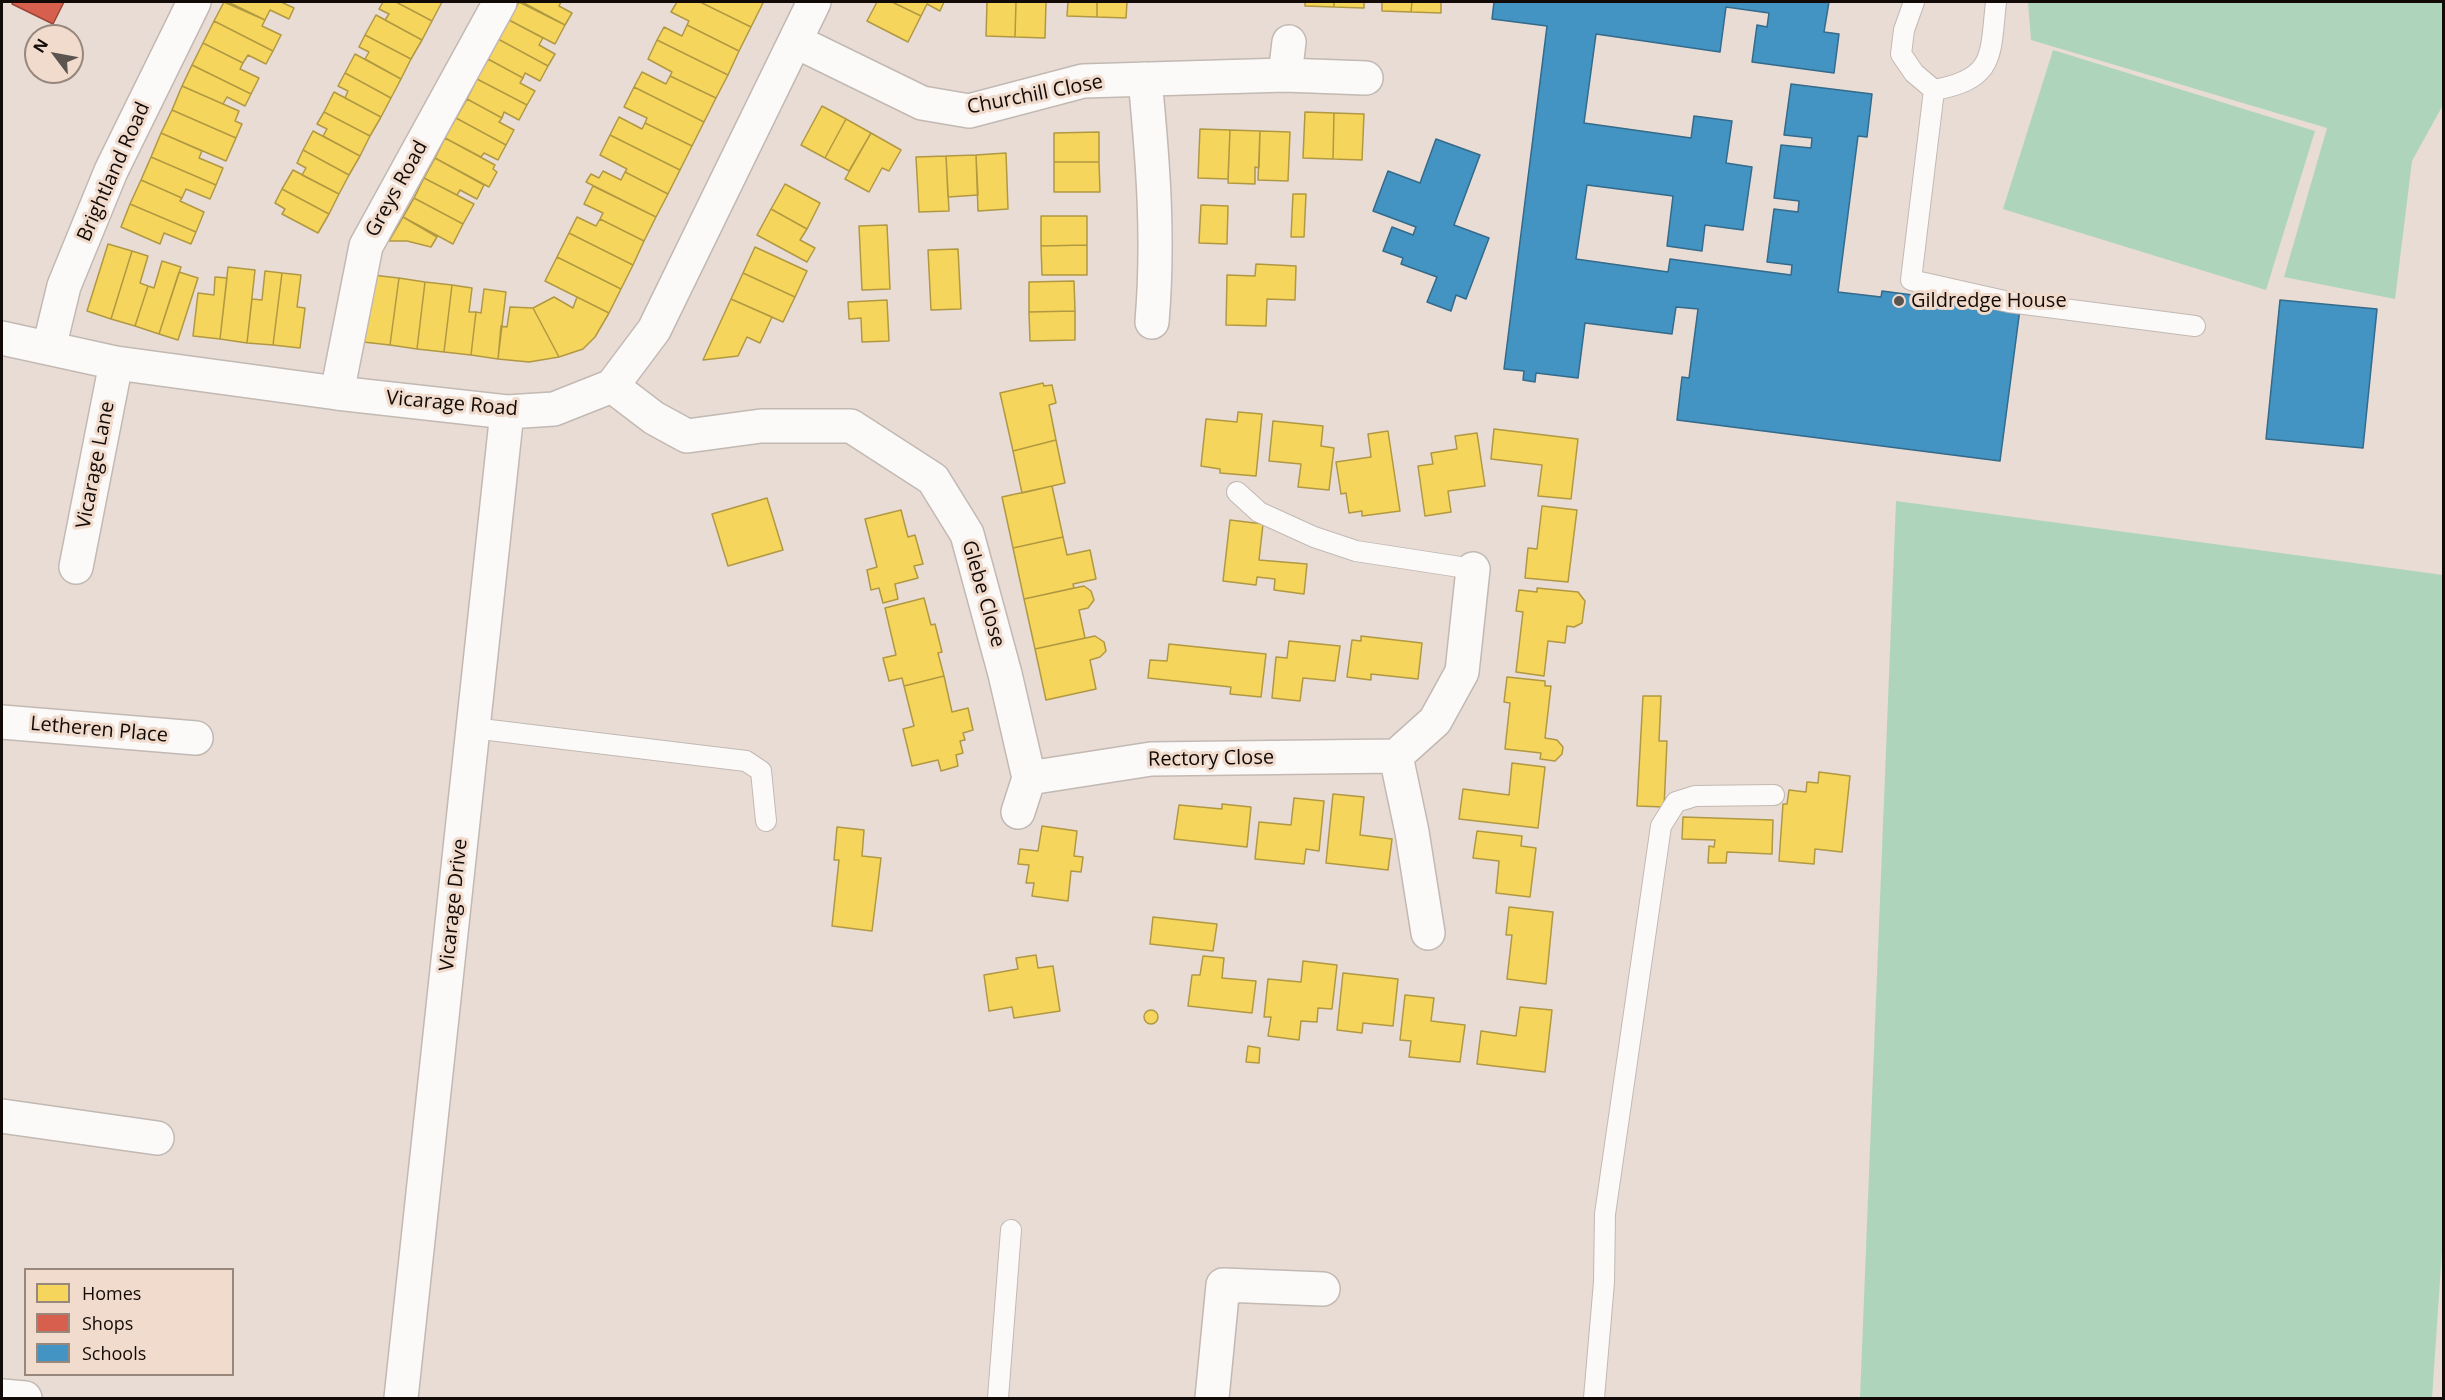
<!DOCTYPE html>
<style>
body{margin:0}
#map{position:relative;width:2445px;height:1400px;overflow:hidden;background:#e8dcd5;font-family:"Open Sans",sans-serif}
canvas{display:block}
.frame{position:absolute;inset:0;border:3px solid #110a06;pointer-events:none}
.legend{position:absolute;left:24px;top:1268px;width:210px;height:108px;box-sizing:border-box;background:#f0dbcd;border:2px solid #97877d;margin:0;padding:8px 10px;list-style:none;font-size:18px;color:#110a06}
.legend li{display:flex;align-items:center;gap:12px;height:30px}
.legend b{width:30px;border:2px solid #97877d}
.north{position:absolute;left:24px;top:24px;width:60px;height:60px;box-sizing:border-box;background:#f0dbcd;border:2px solid #97877d;border-radius:50%;rotate:302deg;font-size:16px;font-weight:700;line-height:24px;text-align:center;color:#110a06}
.north::after{content:'';display:block;margin:auto;width:21px;height:27px;background:#5c544e;clip-path:polygon(50% 0,100% 100%,50% 72%,0 100%)}
</style>
<div id="map">
<canvas width="2445" height="1400"></canvas>
<div class="frame"></div>
<ul class="legend">
<li><b style="height:16px;background:#f6d55c"></b>Homes</li>
<li><b style="height:16px;background:#d6604d"></b>Shops</li>
<li><b style="height:16px;background:#4393c3"></b>Schools</li>
</ul>
<div class="north">N</div>
</div>
<script>
const ctx = document.querySelector('canvas').getContext('2d');
ctx.lineJoin = 'round';
function fill(path, color) { ctx.fillStyle = color; ctx.fill(path, 'evenodd'); }
function strokePath(path, color, width, dash) { ctx.strokeStyle = color; ctx.lineWidth = width; ctx.lineCap = dash ? 'butt' : 'round'; ctx.setLineDash(dash || []); ctx.stroke(path); }
function write(font, color, halo, rows, align = 'center') {
  ctx.font = font + ' "Open Sans",sans-serif'; ctx.lineWidth = 6; ctx.setLineDash([]); ctx.textBaseline = 'middle'; ctx.strokeStyle = halo; ctx.fillStyle = color; for (const [text, x, y, turn = 0] of rows) {
    ctx.save(); ctx.translate(x, y); ctx.rotate((+turn || 0) * Math.PI / 180); ctx.textAlign = isNaN(turn) ? turn : align; if (halo) ctx.strokeText(text, 0, 0); ctx.fillText(text, 0, 0); ctx.restore();
  }
}
fill(new Path2D(`
 M2028,2H2443V105L2412,161L2395,299L2284,277L2327,128L2031,40Z
 M2053,50L2315,131L2266,290L2003,209Z
 M1896,501L2443,575L2444,1222L2432,1398H1860Z`), '#afd4bc');
const homes = new Path2D(`
 M224,2L265,20L262,26L281,35L273,51L214,21Z
 M228,2H281L294,8L289,19L270,10L265,20Z
 M383,2H396L432,21L422,40L385,20L389,14L379,9Z
 M396,2H442L432,21Z
 M519,2L565,25L555,44L509,20Z
 M522,2H561L559,6L572,13L565,25Z
 M677,2H700L751,27L739,51L687,25L689,21L671,12Z
 M700,2H760L763,3L751,27Z
 M877,2H892L921,16L908,42L867,21Z
 M892,2H944L940,11L927,4L921,16Z
 M987,2H1016L1015,37L986,36Z
 M1016,2H1046L1045,38L1015,37Z
 M1068,2H1097V17L1067,16Z
 M1097,2H1127L1126,18L1097,17Z
 M1305,2H1334V7L1305,6Z
 M1334,2H1364V8L1334,7Z
 M1382,2H1412L1411,12L1382,11Z
 M1412,2H1441V13L1411,12Z
 M376,15L422,40L411,59L365,35Z
 M509,20L543,38L539,45L555,54L548,66L498,39Z
 M214,21L273,51L266,64L248,55L243,63L203,43Z
 M687,25L739,51L728,75L657,40L664,27L682,36Z
 M365,35L411,59L401,79L365,59L369,52L359,47Z
 M498,39L548,66L540,81L525,73L523,78L488,59Z
 M657,40L728,75L716,98L670,76L672,72L648,59Z
 M203,43L243,63L240,69L259,78L251,94L192,65Z
 M355,54L401,79L391,98L345,73Z
 M488,59L523,78L520,83L535,91L527,105L477,79Z
 M192,65L251,94L245,106L227,97L223,104L182,86Z
 M642,72L666,84L670,76L716,98L704,122L634,87Z
 M345,73L391,98L381,117L345,98L348,91L338,86Z
 M477,79L527,105L519,120L504,112L502,118L467,99Z
 M182,86L239,111L235,121L242,124L236,138L172,110Z
 M634,87L704,122L692,146L645,123L647,118L624,107Z
 M334,92L381,117L370,136L324,112Z
 M467,99L502,118L499,122L514,130L506,145L456,118Z
 M822,106L846,119L825,158L801,145Z
 M172,110L236,138L226,161L161,133Z
 M324,112L370,136L360,156L323,136L327,129L317,124Z
 M1305,112L1334,113L1333,159L1303,158Z
 M1334,113L1364,114L1362,160L1333,159Z
 M619,117L642,129L645,123L692,146L680,170L610,135Z
 M456,118L506,145L498,160L484,153L481,157L445,138Z
 M846,119L871,133L849,171L825,158Z
 M1200,129L1230,130L1228,179L1198,178Z
 M1230,130L1260,131L1259,168L1255,167V184L1228,183Z
 M313,131L360,156L349,175L303,150Z
 M1260,131L1290,132L1288,181L1258,180Z
 M1099,132V162H1054V133Z
 M161,133L202,151L199,158L223,168L216,185L151,157Z
 M871,133L901,150L889,171L882,168L869,192L845,179Z
 M610,135L680,170L668,194L625,172L627,169L600,155Z
 M445,138L495,165L493,169L497,172L489,187L435,158Z
 M303,150L349,175L339,194L302,175L306,168L297,163Z
 M1006,153L1008,209L978,211L976,155Z
 M976,155L978,195L948,197L946,156Z
 M946,156L949,211L919,212L916,157Z
 M151,157L216,185L210,199L186,189L182,198L141,180Z
 M435,158L484,185L477,199L460,190L457,195L424,178Z
 M1054,162H1099L1100,192H1054Z
 M293,170L339,194L329,214L282,189Z
 M603,171L621,180L625,172L668,194L656,217L586,182L591,174L599,178Z
 M424,178L474,204L463,224L414,198Z
 M141,180L182,198L180,201L204,212L196,232L130,204Z
 M785,184L820,203L807,229L771,209Z
 M593,186L656,217L644,241L600,219L603,213L584,204Z
 M282,189L329,214L318,233L282,214L285,209L275,203Z
 M1293,194H1306L1304,237H1291Z
 M414,198L463,224L453,244L403,217Z
 M130,204L196,232L191,244L164,233L160,244L121,227Z
 M1201,205L1228,206L1227,244L1199,243Z
 M771,209L807,229L800,240L815,248L807,262L757,235Z
 M1041,216H1087V245L1041,246Z
 M403,217L437,237L431,247L407,241H389Z
 M577,217L596,226L600,219L644,241L633,265L569,233Z
 M887,225L890,289L862,290L859,226Z
 M569,233L633,265L621,289L557,257Z
 M108,244L132,251L111,319L87,311Z
 M1087,245V275H1042L1041,246Z
 M755,247L807,271L795,297L743,273Z
 M958,249L961,309L931,310L928,250Z
 M132,251L148,256L140,283L148,286L135,326L111,319Z
 M557,257L621,289L609,313L545,281Z
 M162,261L181,267L159,334L135,326L148,286L154,288Z
 M1256,264L1296,266L1295,300L1267,299L1266,326L1226,325L1227,275L1255,276Z
 M228,267L255,270L247,343L220,339Z
 M265,271L282,273L273,345L247,343L252,299L262,300Z
 M179,272L198,278L178,340L159,334Z
 M282,273L301,275L297,307L305,308L300,348L273,345Z
 M743,273L795,297L783,322L731,299Z
 M372,275L399,278L390,345L363,342Z
 M215,277L227,278L220,339L193,336L198,293L214,295Z
 M399,278L425,282L417,349L390,345Z
 M1074,281L1075,311L1029,312V282Z
 M425,282L452,285L444,352L417,349Z
 M452,285L472,288L469,312H476L471,355L444,352Z
 M484,289L506,292L498,359L471,355L476,312L481,313Z
 M554,297L573,308L577,297L609,313L595,337L583,349L559,357L533,308Z
 M731,299L772,317L760,343L747,337L738,356L703,360Z
 M887,300L889,341L862,342L861,318L849,319L848,302Z
 M510,307L533,308L559,357L529,362L498,359L501,326L507,327Z
 M1075,311V340L1030,341L1029,312Z
 M1043,383L1044,386L1052,385L1056,403L1049,405L1056,440L1013,451L1000,393Z
 M1238,412L1262,414L1256,476L1220,473V469L1201,466L1206,419L1237,422Z
 M1273,421L1323,426L1321,446L1334,448L1329,490L1298,487L1301,464L1269,461Z
 M1494,429L1578,439L1571,499L1538,496L1542,465L1491,459Z
 M1388,431L1400,511L1362,516V511L1349,513L1346,493L1341,494L1336,462L1371,457L1368,434Z
 M1477,433L1485,486L1448,491L1451,512L1425,516L1418,466L1433,464L1431,453L1457,449L1455,436Z
 M1056,440L1065,483L1022,493L1013,451Z
 M1052,486L1063,537L1013,548L1002,497Z
 M767,498L783,550L728,566L712,514Z
 M1542,506L1577,510L1568,582L1525,578L1528,548L1537,549Z
 M901,510L908,537L915,535L923,564L914,566L918,578L895,584L898,599L883,603L879,588L871,590L867,570L877,567L865,519Z
 M1230,520L1263,524L1259,560L1307,564L1304,594L1274,590L1275,579L1257,577L1256,585L1223,581Z
 M1063,537L1067,555L1090,550L1096,579L1073,584L1074,588L1024,599L1013,548Z
 M1084,586L1091,591L1094,600L1088,608L1079,610L1085,638L1035,649L1024,599Z
 M1537,588L1578,592L1585,601L1582,623L1574,627L1567,626L1565,643L1548,641L1544,676L1516,672L1523,612L1516,611L1519,590L1537,592Z
 M924,598L931,625L935,624L942,652L938,653L944,676L904,686L902,678L889,681L883,658L896,655L885,608Z
 M1095,636L1104,642L1106,651L1100,657L1090,660L1096,689L1046,700L1035,649Z
 M1361,636L1422,643L1418,679L1371,674V680L1347,677L1352,640L1361,641Z
 M1289,641L1340,646L1335,681L1303,678L1300,701L1272,698L1276,657L1287,658Z
 M1169,644L1266,654L1261,697L1230,694L1231,687L1148,678L1150,660L1167,661Z
 M944,676L952,712L968,708L973,730L963,733L965,740L960,741L963,753L956,755L958,766L941,771L938,760L912,766L903,729L914,726L904,686Z
 M1507,677L1545,681V686H1551L1545,738L1557,740L1563,747L1562,754L1555,761L1540,759L1541,753L1505,749L1510,703L1504,702Z
 M1643,696H1661L1659,741H1667L1664,807L1637,806Z
 M1512,763L1545,767L1538,828L1459,819L1463,789L1509,795Z
 M1819,772L1850,776L1842,852L1815,849L1814,864L1779,861L1783,804H1787L1789,790L1806,792L1807,782L1818,783Z
 M1333,794L1364,797L1360,835L1392,839L1388,870L1326,863Z
 M1294,798L1324,801L1319,851L1306,849L1304,864L1255,859L1259,822L1291,825Z
 M1222,804L1251,807L1247,847L1174,839L1179,805L1222,809Z
 M1683,817L1773,820L1772,854L1727,852L1726,863H1708L1709,846L1714,847L1715,840L1682,839Z
 M1042,826L1077,831L1074,856L1083,857L1081,872L1071,871L1068,901L1032,896L1034,883H1026L1029,865L1018,864L1020,849L1038,851Z
 M837,827L864,830L862,856L881,858L872,931L832,926L839,860H834Z
 M1477,831L1522,836L1521,846L1536,848L1530,897L1496,893L1499,861L1473,858Z
 M1509,907L1553,912L1546,984L1507,979L1512,935H1506Z
 M1153,917L1217,924L1213,951L1150,944Z
 M1036,955L1038,968L1053,966L1060,1011L1014,1018L1012,1007L989,1011L984,975L1018,969L1016,958Z
 M1203,956L1224,958L1222,978L1256,981L1252,1013L1188,1006L1192,975H1200Z
 M1303,961L1337,965L1332,1009L1318,1008L1317,1022L1301,1021L1299,1040L1268,1036L1271,1017H1264L1268,979L1301,982Z
 M1343,973L1398,979L1393,1026L1363,1023L1362,1033L1337,1030Z
 M1405,995L1434,998L1431,1021L1465,1025L1460,1062L1409,1057L1411,1041L1400,1040Z
 M1520,1007L1552,1010L1545,1072L1477,1064L1481,1031L1516,1036Z
 M1144 1017a7 7 0 1 1 14 0a7 7 0 1 1-14 0Z
 M1248,1046L1260,1048L1259,1063L1246,1062Z`);
fill(homes, '#f6d55c');
strokePath(homes, '#b19842', 1.5);
const shops = new Path2D(`
 M13,2H64L53,24L12,4Z`);
fill(shops, '#d6604d');
strokePath(shops, '#9b4638', 1.5);
const schools = new Path2D(`
 M1494,2H1829L1824,32L1839,34L1834,73L1752,62L1757,25L1767,27L1769,13L1726,7L1720,52L1596,34L1584,123L1691,138L1694,116L1732,121L1726,163L1752,167L1743,230L1705,225L1702,251L1667,246L1673,196L1587,185L1576,259L1668,272L1670,259L1791,275L1792,265L1767,262L1774,209L1798,212L1799,201L1774,198L1781,145L1811,148L1812,138L1784,135L1791,84L1872,94L1867,137L1858,136L1838,292L1881,297L1882,291L2020,309L2000,461L1677,420L1682,377L1689,378L1698,309L1676,307L1672,334L1585,323L1578,378L1536,373L1535,382L1523,380L1524,371L1504,369L1547,26L1492,19Z
 M1436,139L1480,155L1454,225L1489,238L1466,299L1456,295L1451,311L1427,302L1437,277L1401,264L1403,258L1383,251L1392,227L1413,235L1416,227L1373,211L1388,171L1420,183Z
 M2280,300L2377,309L2363,448L2266,439Z`);
fill(schools, '#4393c3');
strokePath(schools, '#346a8a', 1.5);
const service = new Path2D(`
 M1914,2L1904,30L1901,54L1914,73L1934,90C1996,79 1990,55 1996,2
 M1934,90L1911,280L2009,302L2195,326
 M1237,492L1259,512L1314,537L1356,551L1473,569
 M473,728L746,761L761,771L766,821
 M998,1398L1011,1230
 M1594,1398L1604,1282L1605,1214L1661,826L1676,802L1695,796L1774,795`);
const minor = new Path2D(`
 M795,41L922,103L969,111L1083,81L1285,75L1366,78
 M1285,75L1289,42
 M1145,79C1153,162 1159,238 1152,322
 M2,338L116,363L337,393L507,412L554,409L612,386L654,330L814,2
 M49,348L64,286L111,171L194,2
 M612,386L654,418L687,436L761,426H851L933,479L967,534L1005,674L1029,778L1018,812
 M337,393L366,246L500,2
 M76,567L116,363
 M2,722L196,738
 M1396,756L1435,721L1462,672L1473,569
 M1029,778L1151,759L1396,756L1412,832L1428,933
 M2,1116L157,1138
 M401,1398L507,412
 M1212,1398L1223,1285L1323,1289`);
const tertiary = new Path2D(`
 M2,1396L25,1398`);
strokePath(service, '#c2b9b3', 22);
strokePath(minor, '#c2b9b3', 36);
strokePath(tertiary, '#c2b9b3', 36);
strokePath(service, '#fcfaf9', 20);
strokePath(minor, '#fcfaf9', 33);
strokePath(tertiary, '#fcfaf9', 33);
for (const [x, y, r, color] of [
 [1899,301,6,"#5c544e"]
]) { const dot = new Path2D(); dot.arc(x, y, r, 0, 2 * Math.PI); ctx.fillStyle = color; ctx.fill(dot); strokePath(dot, '#f0dbcd', 2); }
write('20px', '#110a06', '#f0dbcd', [
 ["Churchill Close",1035,95,-11],
 ["Brightland Road",114,172,-66],
 ["Greys Road",397,189,-61],
 ["Vicarage Road",452,404,5],
 ["Vicarage Lane",96,465,-79],
 ["Glebe Close",983,594,74],
 ["Letheren Place",99,730,5],
 ["Rectory Close",1211,759,-1],
 ["Vicarage Drive",454,905,-84]
]);
write('20px', '#110a06', '#f0dbcd', [
 ["Gildredge House",1911,301]
], 'left');
</script>
